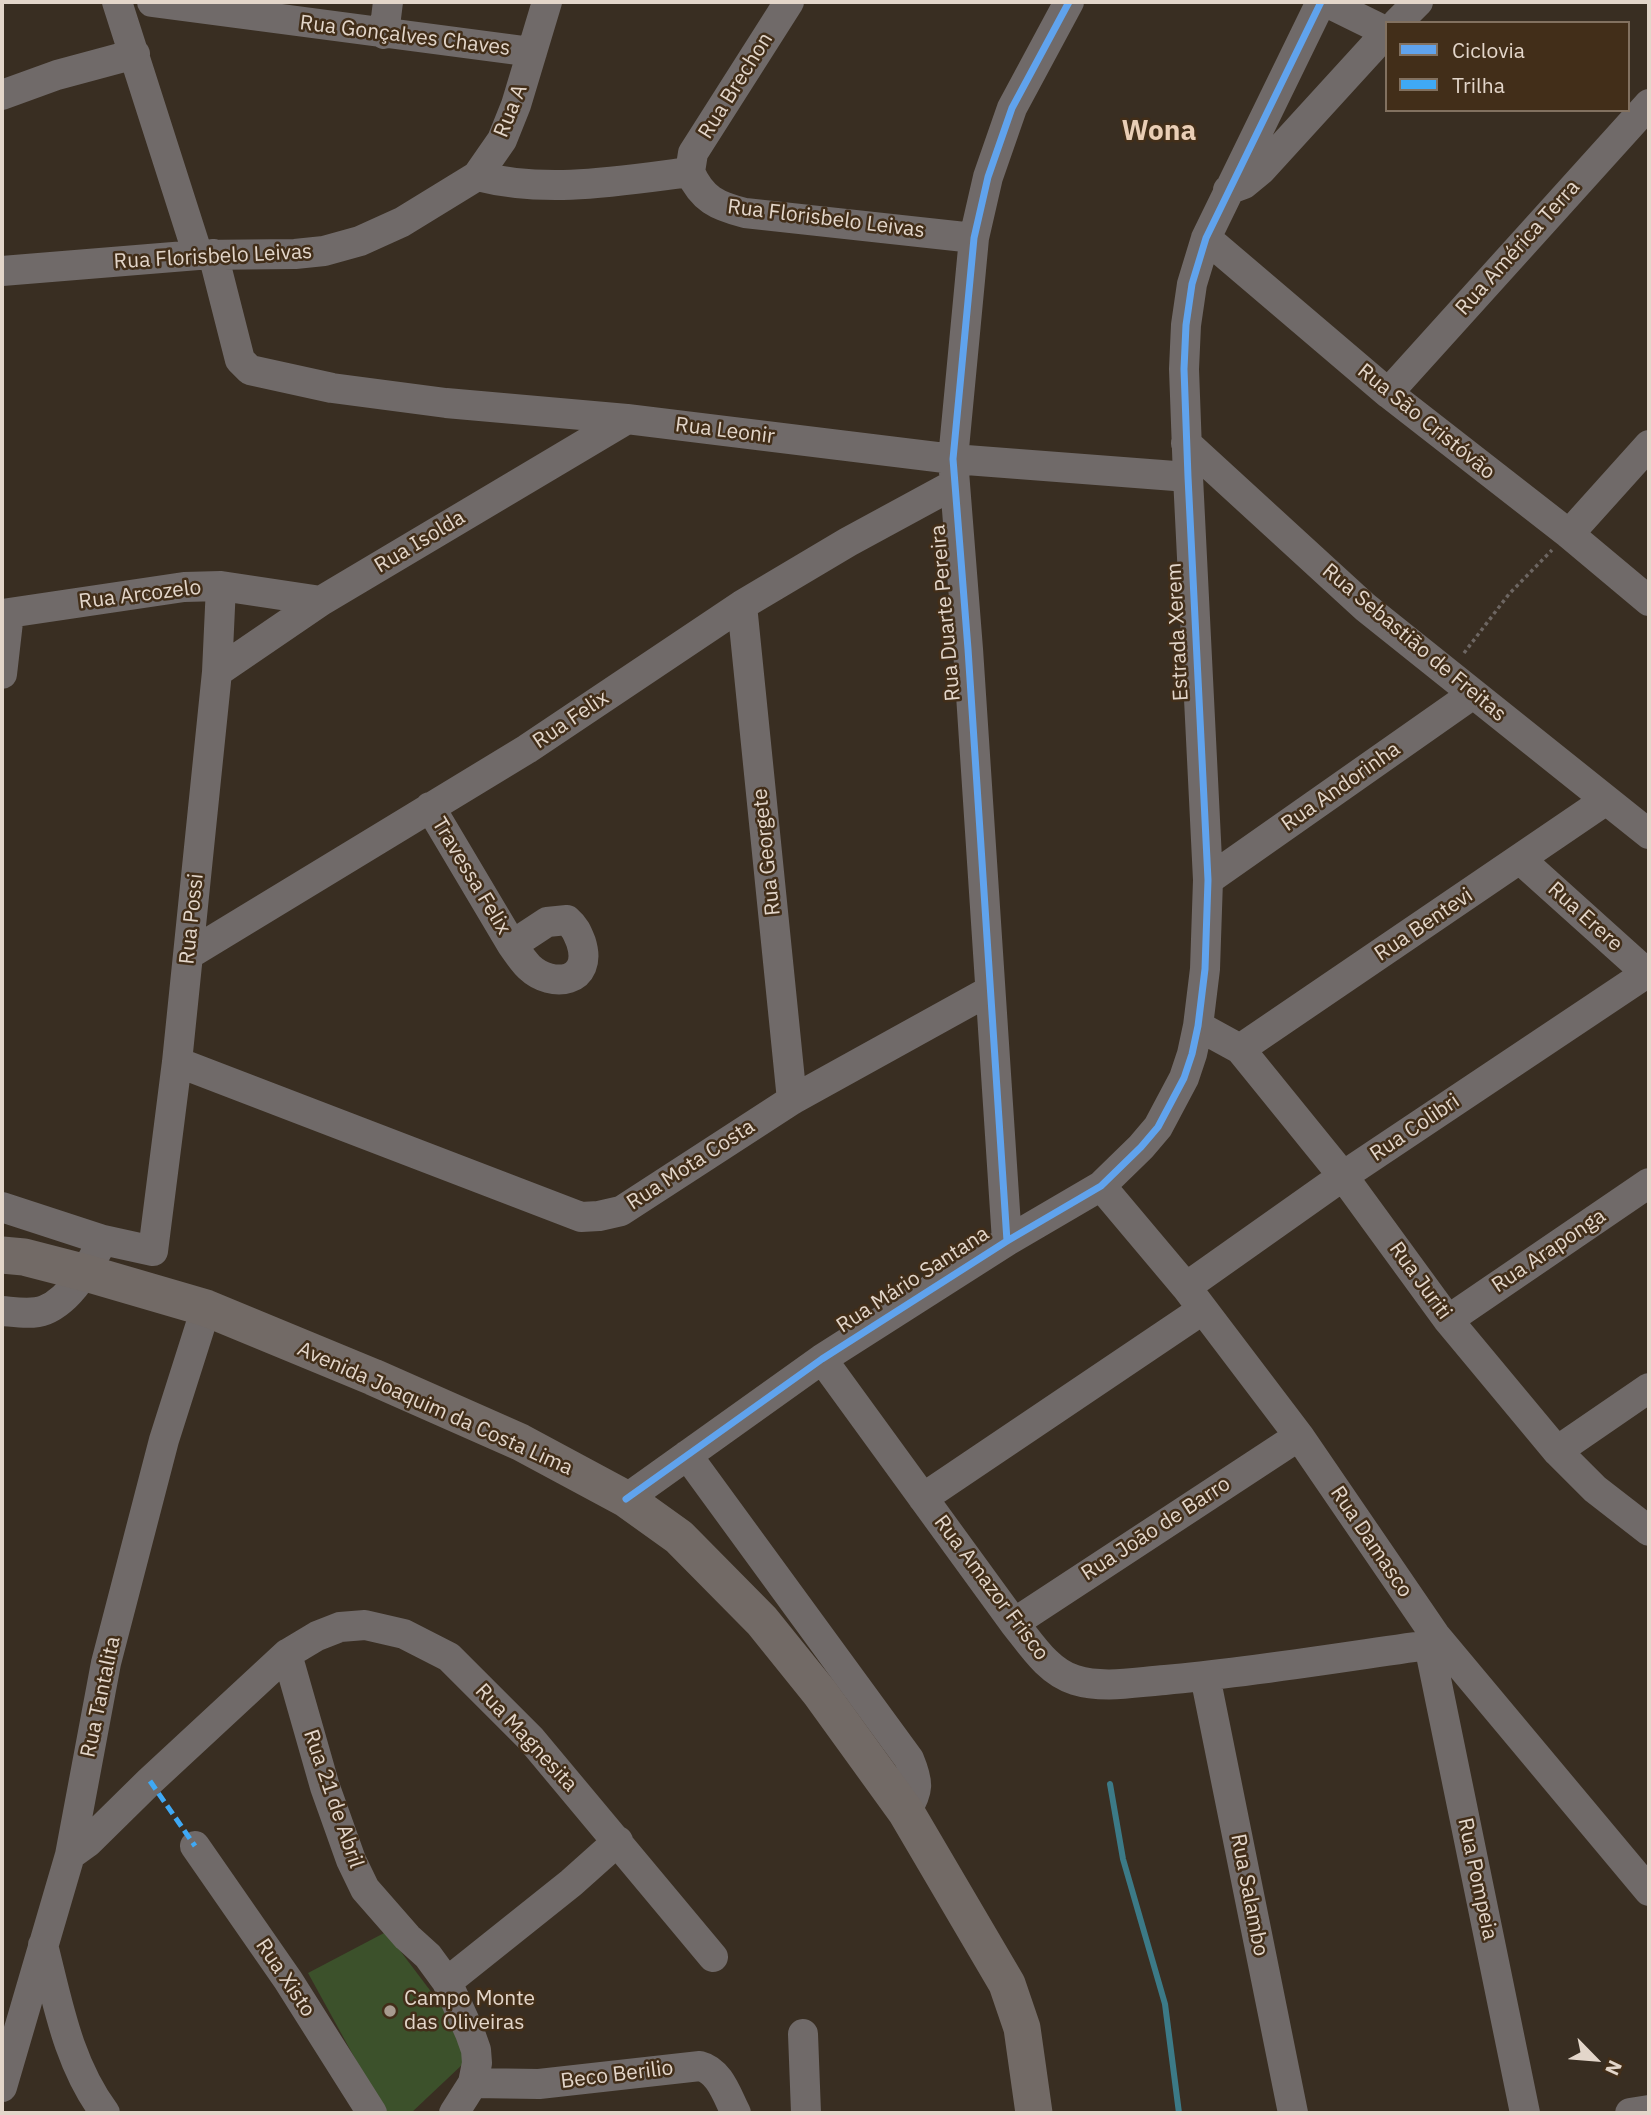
<!DOCTYPE html>
<meta charset="utf-8">
<style>
body{margin:0}
#map{position:relative;width:1651px;height:2115px;overflow:hidden;background:#392e22;font-family:"IBM Plex Sans",sans-serif}
canvas{display:block}
.frame{position:absolute;inset:0;border:4px solid #e3d6ca;pointer-events:none}
.legend{position:absolute;left:1385px;top:21px;width:245px;height:91px;box-sizing:border-box;background:#422e19;border:2px solid #827160;margin:0;padding:9px 12px;list-style:none;font-size:21px;color:#e3d6ca}
.legend li{display:flex;align-items:center;gap:14px;height:35px}
.legend b{width:35px;border:2px solid #827160}
.north{position:absolute;left:1560px;top:2024px;width:70px;height:70px;-webkit-text-stroke:5px #422e19;paint-order:stroke;rotate:115deg;font-size:19px;font-weight:700;line-height:28px;text-align:center;color:#e3d6ca}
.north::after{content:'';display:block;margin:auto;width:24px;height:32px;background:#e3d6ca;clip-path:polygon(50% 0,100% 100%,50% 72%,0 100%)}
</style>
<div id="map">
<canvas width="1651" height="2115"></canvas>
<div class="frame"></div>
<ul class="legend">
<li><b style="height:9px;background:#60a3ed"></b>Ciclovia</li>
<li><b style="height:9px;background:#3fa9f5"></b>Trilha</li>
</ul>
<div class="north">N</div>
</div>
<script>
const ctx = document.querySelector('canvas').getContext('2d');
ctx.lineJoin = 'round';
function fill(path, color) { ctx.fillStyle = color; ctx.fill(path, 'evenodd'); }
function strokePath(path, color, width, dash) { ctx.strokeStyle = color; ctx.lineWidth = width; ctx.lineCap = dash ? 'butt' : 'round'; ctx.setLineDash(dash || []); ctx.stroke(path); }
function write(font, color, halo, rows, align = 'center') {
  ctx.font = font + ' "IBM Plex Sans",sans-serif'; ctx.lineWidth = 5; ctx.setLineDash([]); ctx.textBaseline = 'middle'; ctx.strokeStyle = halo; ctx.fillStyle = color; for (const [text, x, y, turn = 0] of rows) {
    ctx.save(); ctx.translate(x, y); ctx.rotate((+turn || 0) * Math.PI / 180); ctx.textAlign = isNaN(turn) ? turn : align; if (halo) ctx.strokeText(text, 0, 0); ctx.fillText(text, 0, 0); ctx.restore();
  }
}
fill(new Path2D(`
 M386,1932L460,2030L464,2063L411,2113H385L308,1973Z`), '#3c512b');
strokePath(new Path2D(`
 M1110,1784L1123,1859L1165,2004L1179,2113`), '#3c7a87', 6);
strokePath(new Path2D(`
 M1464,653L1509,594L1552,550`), '#6d6662', 3.5, [3.5, 3.5]);
strokePath(new Path2D(`
 M117,2L198,255
 M152,2L532,52
 M1326,2L1387,32
 M1397,23L1418,2
 M384,34L388,2
 M2,95L57,75L135,54
 M690,172L693,153L789,2
 M477,176C547,194 619,181 690,172C702,199 717,206 745,213L974,238
 M1228,190L1244,184L1261,170L1387,32
 M1206,238L1388,393L1569,534L1649,601
 M213,254L240,360L250,370L332,388L446,403L627,419L953,459L1188,477
 M2,271L198,255L295,254L324,251L360,241L402,222L477,176L502,140L516,105L547,2
 M1388,393L1649,104
 M1186,443L1365,607L1649,834
 M1569,534L1649,445
 M742,605L792,1100
 M2,614L184,587L221,586L321,601
 M217,672L321,601L627,419
 M2,674L9,613
 M430,807L512,945C517,952 522,960 529,967C552,989 594,983 581,942C577,932 575,927 567,920L547,922L512,945
 M1521,860L1649,975
 M1208,880L1473,694
 M188,955L527,749L742,605L848,542L953,485
 M1198,1026L1240,1049L1343,1176L1448,1320L1557,1451L1595,1489L1649,1531
 M1240,1049L1606,800
 M177,1062L581,1217L599,1216L621,1211L792,1100L989,991
 M1101,1186L1186,1287L1299,1436L1435,1635L1649,1891
 M2,1207L103,1240C90,1264 72,1299 45,1310C32,1315 15,1312 2,1311
 M103,1240L153,1251L177,1062L217,672L221,586
 M1007,1241L968,649L953,459L974,238L988,177L1012,108L1069,2
 M1186,1287L1343,1176L1647,973
 M1448,1320L1649,1183
 M822,1359L1014,1623C1031,1644 1048,1672 1075,1680C1104,1689 1136,1682 1165,1680C1254,1672 1342,1657 1429,1645L1435,1635
 M1557,1451L1649,1388
 M687,1455L909,1759C919,1783 919,1790 906,1812
 M923,1498L1202,1310
 M626,1499L822,1359L1007,1241L1101,1186L1141,1147L1158,1127L1184,1078L1192,1054L1198,1026L1205,969L1208,880L1188,477L1184,369L1186,325L1192,284L1206,238L1321,2
 M1014,1623L1299,1436
 M1429,1645L1525,2113
 M287,1654L325,1787L351,1860L365,1889L407,1937L428,1956L447,1982L470,2033L476,2050L477,2063L473,2083L454,2113
 M1205,1676L1293,2113
 M195,1846L288,1980L372,2113
 M70,1855L88,1842L150,1781L287,1654L317,1636L340,1627L365,1625L404,1634L449,1657L531,1739L713,1957
 M43,1945C58,2004 68,2063 105,2113
 M447,1982L571,1883L618,1841
 M803,2034L806,2113
 M473,2083L539,2084L700,2066C720,2071 727,2096 736,2113
 M2,2087L70,1855L106,1663L164,1440L206,1308
 M1630,2113L1649,2110`), '#706a69', 30);
strokePath(new Path2D(`
 M2,1255L24,1257L86,1273L206,1308L373,1377L520,1442L626,1499L679,1537L762,1621L820,1693L906,1812L1007,1984L1022,2028L1034,2113`), '#726a66', 37);
strokePath(new Path2D(`
 M150,1781L195,1846`), '#3fa9f5', 5, [10, 5]);
strokePath(new Path2D(`
 M1007,1241L968,649L953,459L974,238L988,177L1012,108L1069,2
 M626,1499L822,1359L1007,1241L1101,1186L1141,1147L1158,1127L1184,1078L1192,1054L1198,1026L1205,969L1208,880L1188,477L1184,369L1186,325L1192,284L1206,238L1321,2`), '#60a3ed', 7);
for (const [x, y, r, color] of [
 [390,2011,7,"#a89b8f"]
]) { const dot = new Path2D(); dot.arc(x, y, r, 0, 2 * Math.PI); ctx.fillStyle = color; ctx.fill(dot); strokePath(dot, '#422e19', 2.5); }
write('21px', '#e3d6ca', '#422e19', [
 ["Rua Gonçalves Chaves",405,36,7],
 ["Rua Brechon",736,86,-58],
 ["Rua A",511,111,-68],
 ["Rua Florisbelo Leivas",826,219,7],
 ["Rua América Terra",1518,248,-48],
 ["Rua Florisbelo Leivas",213,257,-3],
 ["Rua São Cristóvão",1426,422,39],
 ["Rua Leonir",725,431,7],
 ["Rua Isolda",420,542,-31],
 ["Rua Arcozelo",140,595,-7],
 ["Rua Duarte Pereira",946,613,-95],
 ["Estrada Xerem",1178,632,-93],
 ["Rua Sebastião de Freitas",1414,643,40],
 ["Rua Felix",571,720,-34],
 ["Rua Andorinha",1341,787,-35],
 ["Rua Georgete",767,852,-96],
 ["Travessa Felix",471,876,59],
 ["Rua Erere",1585,917,42],
 ["Rua Possi",192,919,-84],
 ["Rua Bentevi",1424,925,-34],
 ["Rua Colibri",1415,1128,-34],
 ["Rua Mota Costa",691,1165,-33],
 ["Rua Araponga",1549,1251,-34],
 ["Rua Mário Santana",913,1280,-33],
 ["Rua Juriti",1420,1281,54],
 ["Avenida Joaquim da Costa Lima",435,1409,24],
 ["Rua Joāo de Barro",1156,1529,-33],
 ["Rua Damasco",1371,1542,56],
 ["Rua Amazor Frisco",991,1588,53],
 ["Rua Tantalita",101,1697,-78],
 ["Rua Magnesita",526,1738,47],
 ["Rua 21 de Abril",333,1799,71],
 ["Rua Pompeia",1477,1879,78],
 ["Rua Salambo",1249,1895,79],
 ["Rua Xisto",285,1978,56],
 ["Beco Berilio",617,2075,-7]
]);
write('21px', '#e3d6ca', '#422e19', [
 ["Campo Monte",404,1999],
 ["das Oliveiras",404,2023]
], 'left');
write('bold 28px', '#e9ceb6', '#422e19', [
 ["Wona",1159,132]
]);
</script>
